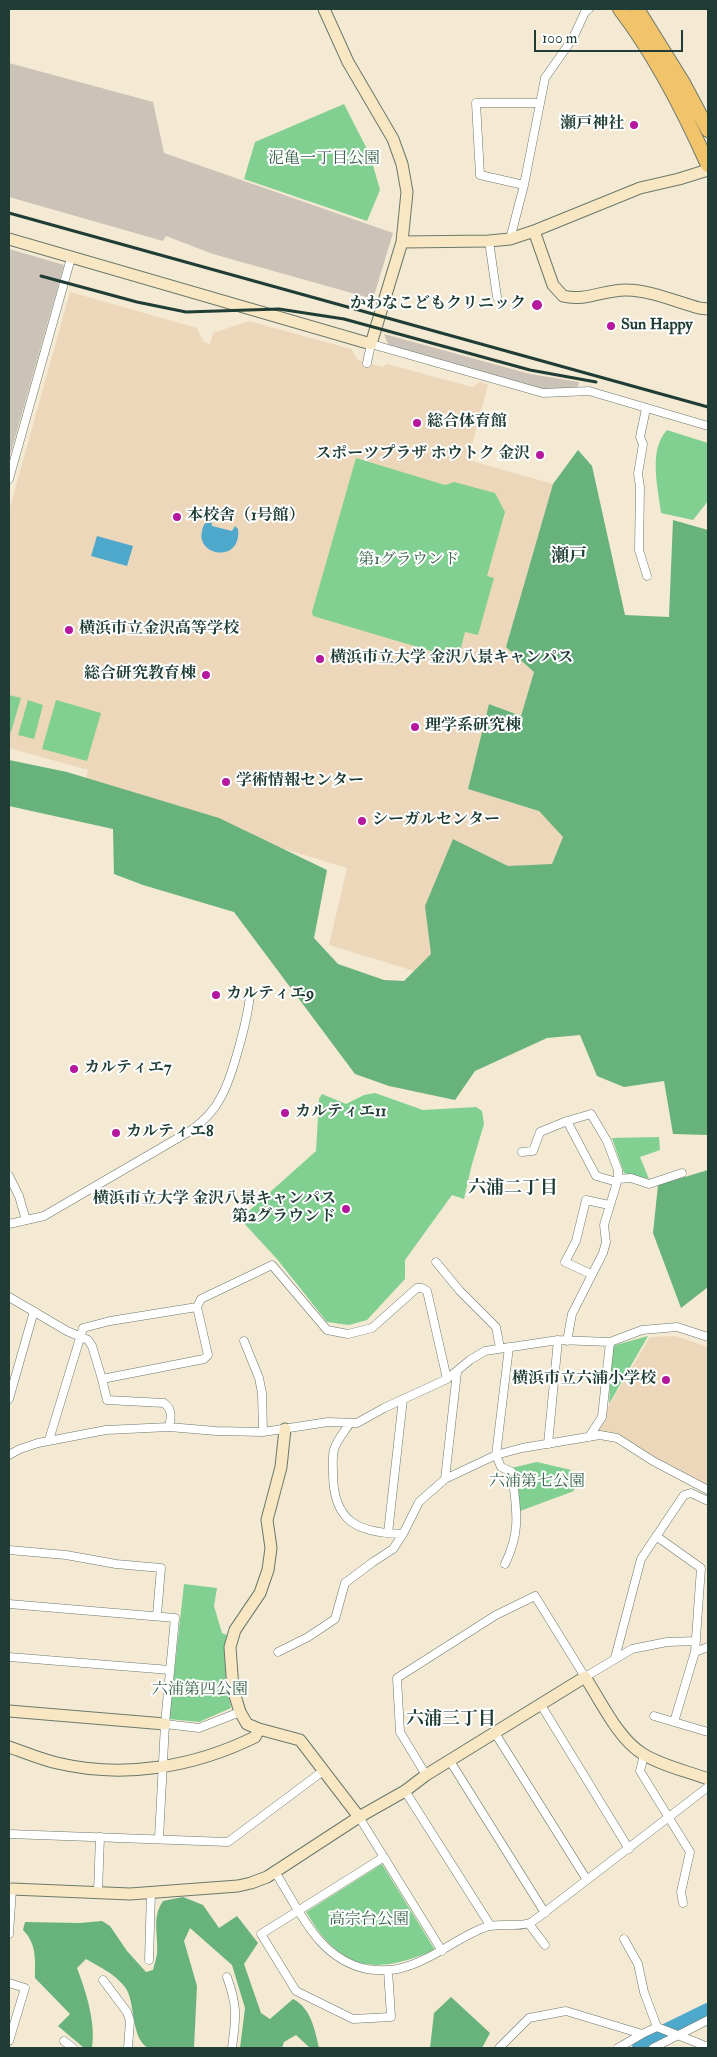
<!DOCTYPE html>
<meta charset="utf-8">
<style>
body{margin:0}
#map{position:relative;width:717px;height:2057px;overflow:hidden;background:#f4e9d3;font-family:"IM FELL Double Pica",serif}
canvas{display:block}
.frame{position:absolute;inset:0;border:10px solid #1f3d34;pointer-events:none}
.scale{position:absolute;left:534px;top:30px;width:149px;height:22px;box-sizing:border-box;border:2px solid #1f3d34;border-top:0;padding-left:6px;font-size:15px;line-height:18px;white-space:nowrap;color:#1f3d34;-webkit-text-stroke:4px #fff;paint-order:stroke}
</style>
<div id="map">
<canvas width="717" height="2057"></canvas>
<div class="frame"></div>
<div class="scale">100 m</div>
</div>
<script>
const ctx = document.querySelector('canvas').getContext('2d');
ctx.lineJoin = 'round';
function fill(path, color) { ctx.fillStyle = color; ctx.fill(path, 'evenodd'); }
function strokePath(path, color, width, dash) { ctx.strokeStyle = color; ctx.lineWidth = width; ctx.lineCap = dash ? 'butt' : 'round'; ctx.setLineDash(dash || []); ctx.stroke(path); }
function write(font, color, halo, rows, align = 'center') {
  ctx.font = font + ' "IM FELL Double Pica","Noto Serif JP",serif'; ctx.lineWidth = 4; ctx.setLineDash([]); ctx.textBaseline = 'middle'; ctx.strokeStyle = halo; ctx.fillStyle = color; for (const [text, x, y, turn = 0] of rows) {
    ctx.save(); ctx.translate(x, y); ctx.rotate((+turn || 0) * Math.PI / 180); ctx.textAlign = isNaN(turn) ? turn : align; if (halo) ctx.strokeText(text, 0, 0); ctx.fillText(text, 0, 0); ctx.restore();
  }
}
fill(new Path2D(`
 M70,292L197,328L204,342L210,344L213,333L249,321L351,349L358,360L382,367L387,364L472,387L480,382L488,385L468,460L553,484L506,647L534,672L521,716L490,704L468,789L539,811L563,837L552,864L535,884L508,866L453,839L437,978L329,945L347,868L84,788L88,770L9,748V511Z
 M676,1336L708,1347V1487L600,1433L599,1430L603,1423L604,1414L650,1337Z`), '#ecd7ba');
fill(new Path2D(`
 M9,63L153,102L164,153L393,233L373,299L213,254L166,236L163,241L9,197Z
 M9,249L64,265L9,459Z
 M384,334L530,374L579,382L578,387L545,390L400,349L388,344Z`), '#cbc2b8');
fill(new Path2D(`
 M344,104L370,155L380,190L367,221L244,179L255,142Z
 M667,430L708,443V501L693,520L661,513C658,486 648,451 667,430Z
 M356,458L445,485L454,482L495,493L505,512L487,576L494,578L478,635L465,632L458,659L313,616L312,612Z
 M9,695L21,698L11,732H9Z
 M28,700L43,705L34,739L18,735Z
 M56,700L101,713L87,761L42,749Z
 M375,1093L423,1110L476,1107L482,1111L484,1124L472,1164L464,1199L452,1195L405,1260V1279L367,1320L349,1325L327,1322L277,1259L240,1219L316,1151L319,1099L322,1094L346,1104L364,1095Z
 M659,1137L660,1150L640,1157L649,1179L624,1173L612,1138Z
 M648,1336L609,1404L612,1346Z
 M537,1462L571,1470L574,1491L520,1511L511,1468Z
 M184,1584L217,1588L214,1606L222,1633L229,1636C227,1660 226,1684 231,1708L199,1722L169,1719Z
 M382,1864L435,1950C395,1966 359,1977 326,1940C318,1932 312,1921 306,1912Z`), '#81d091');
fill(new Path2D(`
 M578,450L592,466L625,615L669,617L673,520L708,530V1135L673,1134L664,1081L624,1087L597,1076L580,1035L547,1038L475,1071L455,1100L389,1086L355,1074L234,912L143,885L114,874L113,829L9,806V760L67,772L219,818L327,870L314,938L338,964L384,980L404,981L431,954L425,906L453,839L508,866L552,864L563,837L539,811L468,789L489,704L521,716L534,672L506,647L553,484Z
 M708,1170V1287L681,1308L653,1233L658,1185Z
 M183,1897L203,1905L219,1928L237,1916L258,1943L244,1964L261,2013L270,2019L293,1999C311,2008 315,2030 319,2048H310L296,2035L284,2042L282,2048H240L245,2008L232,1965L190,1928L184,1941L197,1986L194,2048H148C130,2038 136,2001 125,1987C115,1974 100,1967 86,1959L77,1968C86,1992 96,2022 92,2048H84L58,2026L70,2014L35,1978C35,1960 37,1944 23,1930L25,1922L80,1923L102,1921L110,1926L127,1951L146,1972L153,1970C154,1965 156,1960 157,1954C159,1936 151,1918 163,1901Z
 M451,1997L490,2033L482,2048H430L434,2013Z`), '#68b27b');
fill(new Path2D(`
 M211,519L212,526L232,531L235,526L238,529C242,563 196,557 202,531C203,525 206,521 211,519Z
 M97,536L133,546L127,566L91,556Z`), '#4da8cb');
strokePath(new Path2D(`
 M641,2048L659,2036L708,2012`), '#4da8cb', 18);
const street = new Path2D(`
 M524,185L480,175L476,103H539
 M510,239L524,185L545,78L573,38L585,12L589,9
 M489,241L497,297
 M367,363L371,344L543,393L589,391L708,426
 M646,409L640,437L643,444L638,474L640,487L639,550L647,576
 M9,479L71,258
 M522,1152L533,1151L540,1132L567,1121
 M9,1176L19,1196L26,1220
 M618,1179L631,1178L649,1184L682,1173
 M9,1224L44,1216L190,1131C203,1122 214,1111 221,1097C232,1078 250,1012 250,991
 M436,1262L460,1291L496,1327L500,1348
 M591,1274L565,1262L576,1241L586,1200L609,1205
 M9,1297L67,1331L88,1340L92,1346L102,1379L107,1400L164,1403C173,1410 171,1417 169,1427
 M244,1341L259,1378L262,1393L263,1432
 M567,1341L572,1314L603,1253L606,1242L604,1225L618,1179V1170L607,1141L591,1114L567,1121L596,1176L617,1182
 M102,1379L204,1359L208,1355L197,1307
 M9,1399L34,1311
 M350,1423C345,1431 336,1441 334,1450C332,1456 333,1466 333,1473C333,1522 358,1533 403,1534L419,1502L445,1479L496,1455L522,1448L600,1435L617,1438L653,1461L708,1490
 M589,1437L602,1417L610,1342
 M49,1440L83,1328L110,1321L197,1307L201,1299L272,1265L327,1330L348,1334L372,1328L417,1288H422L427,1291L447,1379
 M548,1444L558,1340
 M9,1455L20,1449L38,1443L106,1430L169,1427L216,1431L263,1432L328,1422L357,1423L384,1408L447,1379L470,1360L485,1351L558,1340L610,1342L642,1330L677,1327L708,1337
 M445,1479L457,1372
 M388,1533L403,1399
 M656,1536L701,1568L695,1652L674,1722L708,1732
 M9,1550L66,1555L116,1564L161,1568L157,1615
 M505,1564C522,1529 516,1509 512,1472L501,1467L496,1455L509,1347
 M9,1604L175,1618L165,1724L159,1838
 M278,1652L308,1637L335,1619L345,1583L373,1562L393,1549L403,1534
 M695,1652L708,1647
 M9,1657L170,1670
 M615,1658L641,1559L684,1495L691,1493L708,1501
 M541,1705L629,1849
 M654,1716L674,1722
 M165,1724L199,1728L240,1712
 M495,1733L587,1880
 M644,1755L640,1771L690,1852L681,1892L683,1903
 M450,1761L545,1913
 M426,1775L400,1732L397,1678L496,1615L535,1596L585,1677L632,1649L667,1642L696,1641
 M405,1791L490,1925
 M359,1817L442,1951
 M9,1834L228,1842L323,1771
 M384,1857L261,1934L296,1991L353,2019L391,2017L388,1970
 M275,1872C300,1911 318,1959 367,1969C380,1971 395,1971 408,1966C435,1958 457,1938 483,1928C499,1921 517,1929 532,1922L708,1787
 M9,1889H12L9,1934
 M98,1891L100,1837
 M529,1924L545,1945
 M624,1939L638,1964L644,1992L657,2027
 M149,1960L151,1892
 M227,1977C238,2008 236,2017 232,2048
 M103,1980L127,2012L130,2021L128,2048
 M9,1983L25,1988L9,2041
 M64,2041L73,2048
 M499,2048L529,2018L566,2011L642,2034L657,2027L708,2047
 M618,2048L642,2034
 M653,2048L708,2020`);
const secondary = new Path2D(`
 M534,231L553,285L563,296C585,302 606,289 627,290C649,290 677,302 699,308L708,309
 M9,239L371,344L402,242L407,192L402,164L393,139L348,62L324,9
 M402,242L489,241L510,239L534,231L640,188L679,179L708,170
 M9,1711L165,1724
 M259,1729L247,1724L240,1712L233,1689L230,1647L235,1630L260,1593L268,1570L271,1548L267,1520L281,1467L285,1429
 M9,1747C24,1752 40,1759 57,1763C124,1779 194,1767 255,1737L259,1729L300,1740L359,1817
 M12,1889L130,1894L238,1886L251,1883L267,1877L359,1817L405,1791L426,1775L585,1677C601,1701 618,1739 643,1754C662,1766 687,1771 708,1779`);
const highway = new Path2D(`
 M620,9C656,56 684,111 708,165
 M637,9L683,83L708,130`);
strokePath(street, '#6a796c', 9);
strokePath(secondary, '#6a796c', 13);
strokePath(highway, '#6a796c', 16);
strokePath(street, '#fff', 8);
strokePath(secondary, '#f9e7c3', 11);
strokePath(highway, '#f1c36a', 14);
strokePath(new Path2D(`
 M9,213L708,407
 M41,276L137,302L186,312L279,309L344,319L530,370L596,382`), '#1f3d34', 3);
for (const [x, y, r, color] of [
 [634,125,5,"#b5179e"],
 [537,305,6,"#b5179e"],
 [611,326,5,"#b5179e"],
 [417,423,5,"#b5179e"],
 [540,455,5,"#b5179e"],
 [177,517,5,"#b5179e"],
 [69,630,5,"#b5179e"],
 [320,659,5,"#b5179e"],
 [206,675,5,"#b5179e"],
 [415,727,5,"#b5179e"],
 [226,782,5,"#b5179e"],
 [362,821,5,"#b5179e"],
 [216,995,5,"#b5179e"],
 [74,1069,5,"#b5179e"],
 [285,1113,5,"#b5179e"],
 [116,1133,5,"#b5179e"],
 [346,1209,5,"#b5179e"],
 [666,1380,5,"#b5179e"]
]) { const dot = new Path2D(); dot.arc(x, y, r, 0, 2 * Math.PI); ctx.fillStyle = color; ctx.fill(dot); strokePath(dot, '#fff', 2); }
write('bold 16px', '#1f3d34', '#fff', [
 ["瀬戸神社",624,125,"right"],
 ["かわなこどもクリニック",526,305,"right"],
 ["Sun Happy",621,326],
 ["総合体育館",427,423],
 ["スポーツプラザ ホウトク 金沢",530,455,"right"],
 ["本校舎（1号館）",187,517],
 ["横浜市立金沢高等学校",79,630],
 ["横浜市立大学 金沢八景キャンパス",330,659],
 ["総合研究教育棟",196,675,"right"],
 ["理学系研究棟",425,727],
 ["学術情報センター",236,782],
 ["シーガルセンター",372,821],
 ["カルティエ9",226,995],
 ["カルティエ7",84,1069],
 ["カルティエ11",295,1113],
 ["カルティエ8",126,1133],
 ["横浜市立大学 金沢八景キャンパス",336,1200,"right"],
 ["第2グラウンド",336,1218,"right"],
 ["横浜市立六浦小学校",656,1380,"right"]
], 'left');
write('16px', '#38624b', '#fff', [
 ["泥亀一丁目公園",324,160],
 ["第1グラウンド",409,561],
 ["六浦第七公園",537,1483],
 ["六浦第四公園",200,1691],
 ["高宗台公園",369,1921]
]);
write('bold 18px', '#1f3d34', '#fff', [
 ["瀬戸",569,557],
 ["六浦二丁目",513,1189],
 ["六浦三丁目",451,1720]
]);
</script>
